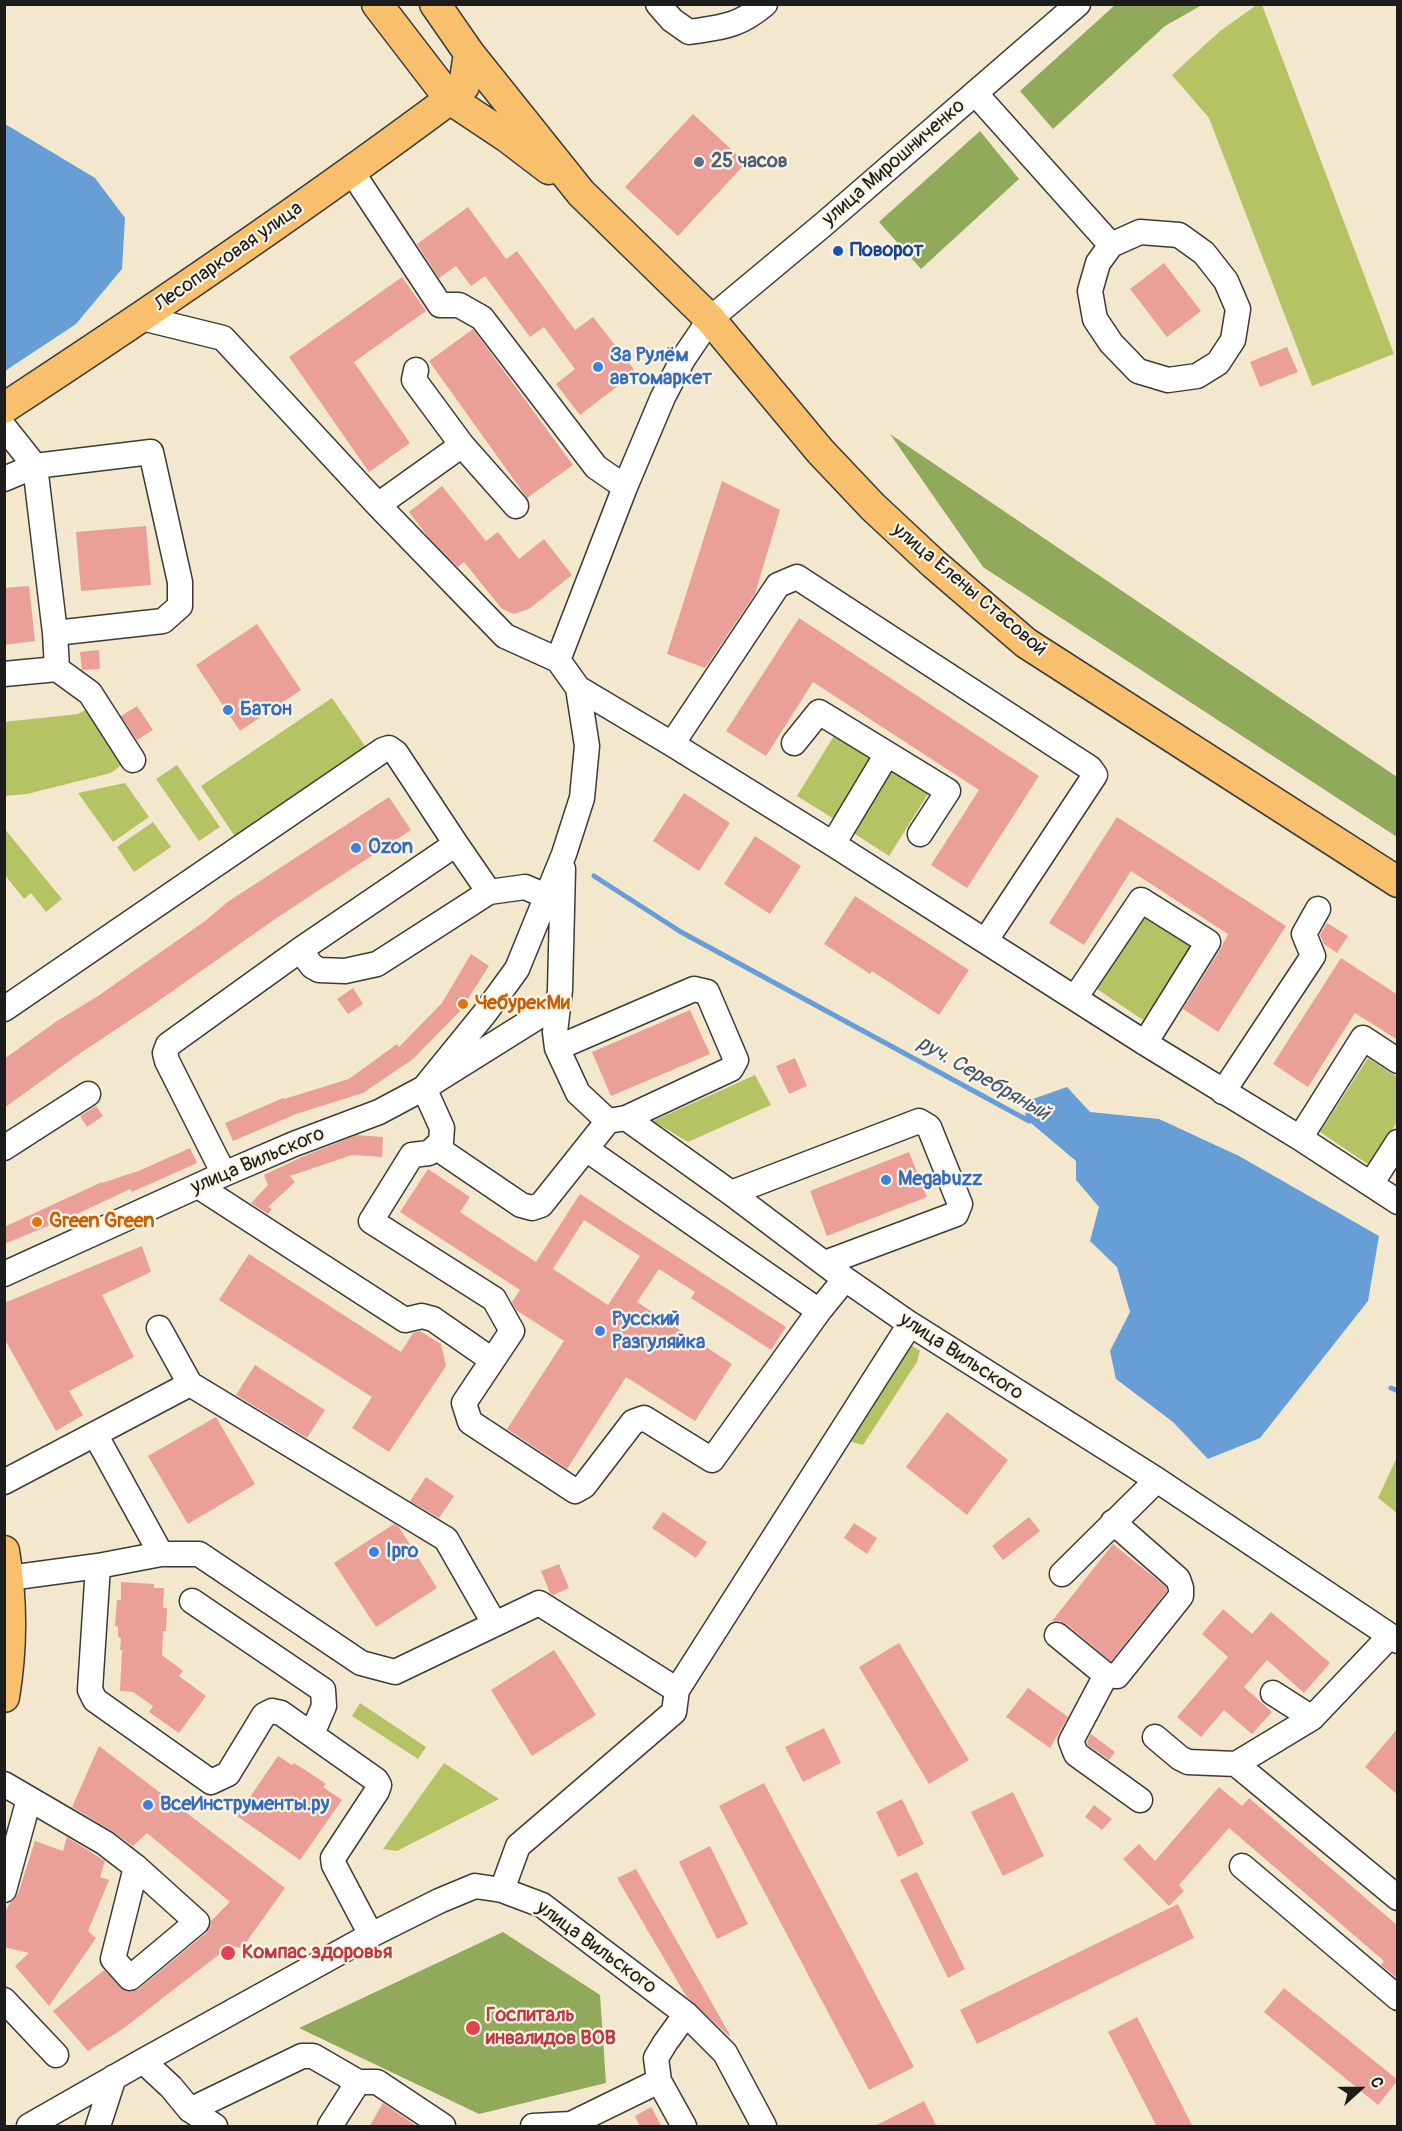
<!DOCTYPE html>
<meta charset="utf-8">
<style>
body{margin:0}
#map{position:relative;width:1402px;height:2131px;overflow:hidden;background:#f3e8cd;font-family:Pangolin,sans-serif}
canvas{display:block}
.frame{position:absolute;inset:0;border:6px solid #1c1c1c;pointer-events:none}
.north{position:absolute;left:1330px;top:2059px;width:60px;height:60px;-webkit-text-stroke:4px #fcf5e5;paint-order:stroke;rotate:69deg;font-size:16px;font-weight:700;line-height:24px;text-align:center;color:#1c1c1c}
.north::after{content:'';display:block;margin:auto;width:21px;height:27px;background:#1c1c1c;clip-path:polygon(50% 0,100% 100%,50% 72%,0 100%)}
</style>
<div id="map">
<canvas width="1402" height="2131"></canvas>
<div class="frame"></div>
<div class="north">С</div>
</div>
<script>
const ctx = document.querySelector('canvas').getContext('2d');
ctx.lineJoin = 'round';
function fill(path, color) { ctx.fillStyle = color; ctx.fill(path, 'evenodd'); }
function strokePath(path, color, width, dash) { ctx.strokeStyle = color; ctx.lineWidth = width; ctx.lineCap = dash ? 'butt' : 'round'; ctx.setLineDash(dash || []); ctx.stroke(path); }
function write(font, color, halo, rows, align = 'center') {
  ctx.font = font + ' Pangolin,sans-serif'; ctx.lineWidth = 4.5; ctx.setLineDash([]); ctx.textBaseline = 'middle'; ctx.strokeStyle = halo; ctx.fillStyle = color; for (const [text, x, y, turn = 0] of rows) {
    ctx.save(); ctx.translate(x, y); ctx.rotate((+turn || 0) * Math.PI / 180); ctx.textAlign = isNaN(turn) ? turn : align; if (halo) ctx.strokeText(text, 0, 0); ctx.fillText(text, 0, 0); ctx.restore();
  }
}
fill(new Path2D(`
 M1258,4L1262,5L1394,354L1312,386L1209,118L1172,75L1220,31Z
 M332,698L367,749L236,838L201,786Z
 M87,709L124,763L111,773L27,794L5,796L4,722L78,714Z
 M837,731L875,755L834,819L797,796Z
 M177,765L220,827L199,841L156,779Z
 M893,767L930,791L889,856L852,832Z
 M125,783L149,817L113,842L78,793Z
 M153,822L171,847L134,872L117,847Z
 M4,828L62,899L46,912L31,893L24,899L5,875Z
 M1143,913L1192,945L1143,1020L1094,987Z
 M1368,1058L1397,1077V1122L1369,1165L1320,1132Z
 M755,1075L771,1105L688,1142L653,1121Z
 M908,1343L920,1351L917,1362L863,1445L852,1442L846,1438Z
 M1397,1457V1513L1378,1498Z
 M360,1703L426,1747L418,1759L352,1716Z
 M444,1763L499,1799L397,1851L383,1849Z`), '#b6c365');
fill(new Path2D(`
 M1115,5H1202L1165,26L1053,129L1020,91Z
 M980,131L1019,179L921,269L879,222Z
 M890,434L1397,777V837L983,567Z
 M503,1932L600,1995L606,2083L479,2114L299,2028Z`), '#90a95a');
fill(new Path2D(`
 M5,124L95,178L125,218L122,269L76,324L5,371Z
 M1067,1087L1090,1112L1159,1119L1239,1156L1379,1236L1368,1301L1260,1438L1208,1459L1173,1422L1116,1379L1110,1351L1130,1312L1117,1267L1090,1241L1099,1207L1076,1180V1161L1025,1118L1027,1101Z`), '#679ed5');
strokePath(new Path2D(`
 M594,876L681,932L1029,1121
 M1391,1388L1398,1391`), '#679ed5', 5);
fill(new Path2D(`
 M693,114L746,163L678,236L625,187Z
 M468,207L506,259L517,251L575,330L593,317L636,372L580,415L556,384L575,369L544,327L530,337L485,276L471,286L456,266L439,278L417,244Z
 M1164,263L1201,311L1167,337L1130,289Z
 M402,277L426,311L354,362L410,443L369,472L289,357Z
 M473,329L573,465L527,498L429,361Z
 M1287,347L1298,372L1260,387L1250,362Z
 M722,481L780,510L755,594L705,668L667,654Z
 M442,486L486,541L498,532L519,559L544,539L572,575L529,609L514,614L502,609L464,562L458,567L429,538L409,512Z
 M146,526L151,585L81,591L76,532Z
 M29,586L35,641L4,645V588Z
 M799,618L1039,776L967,888L931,865L979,790L813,682L766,756L726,731Z
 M257,624L301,690L240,731L196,665Z
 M99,650L100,669L82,670L80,652Z
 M137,706L153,730L137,740L121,716Z
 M684,793L730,823L699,871L653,841Z
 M389,797L411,830L278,917L157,1002L79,1054L4,1108V1059L57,1021L98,996L205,921L229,901Z
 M1117,817L1286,926L1218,1032L1183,1009L1220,950L1228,934L1131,871L1084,945L1049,923Z
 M755,836L801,866L770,914L724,884Z
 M855,896L969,970L939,1015L872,971L870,974L824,944Z
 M1327,923L1348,936L1337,953L1324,944L1320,935Z
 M471,954L489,966L460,1011L413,1059L363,1093L296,1114L233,1141L225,1123L283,1098L284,1099L349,1079L397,1044L399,1047L442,1003Z
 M1341,958L1398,995V1040L1355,1013L1308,1087L1273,1064Z
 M353,988L363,1004L348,1014L337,999Z
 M690,1010L710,1054L611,1096L592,1052Z
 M795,1058L807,1086L789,1094L776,1066Z
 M96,1106L103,1116L87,1127L80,1116Z
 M357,1135L383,1137L382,1157L352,1155L290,1176L295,1182L268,1207L272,1209L268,1214L251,1203L268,1185L264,1175L304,1156Z
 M190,1148L197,1163L132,1192L130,1189L73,1216L4,1244V1227L102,1182V1183L141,1170Z
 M909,1152L927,1197L827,1236L810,1191Z
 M428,1169L470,1197L460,1212L536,1262L580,1194L786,1327L771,1350L691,1298L695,1292L659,1269L637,1302L732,1364L695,1421L626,1377L567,1469L507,1429L564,1341L516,1310L512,1302L520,1290L400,1212ZM584,1220L640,1256L608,1305L553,1269Z
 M142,1246L151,1272L102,1295L134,1357L69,1391L83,1415L56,1431L4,1338V1303Z
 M249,1254L401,1352L413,1333L420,1331L441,1344L446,1366L389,1452L352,1428L372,1397L219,1300Z
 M255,1365L325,1410L307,1438L236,1395Z
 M947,1412L1008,1460L967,1515L906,1467Z
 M216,1417L255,1484L188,1524L148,1456Z
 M426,1477L454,1496L439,1518L410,1501Z
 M663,1512L707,1542L696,1558L652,1528Z
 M1029,1517L1040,1531L1003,1560L992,1546Z
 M854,1523L877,1538L867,1554L844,1538Z
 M394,1524L399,1527L437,1588L376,1627L334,1563Z
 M1113,1544L1160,1582L1166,1587L1167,1591L1111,1661L1066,1624L1060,1621H1052Z
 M559,1564L569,1588L553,1595L550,1593L541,1571Z
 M121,1582L154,1584V1588H164L163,1608H167L166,1631H163L162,1655L183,1671L179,1676L206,1696L179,1733L149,1712L153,1706L133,1692L120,1691L122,1650H120L121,1638L118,1637V1627L115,1626L117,1600H121Z
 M1223,1609L1252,1634L1271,1612L1330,1663L1304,1693L1267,1660L1244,1687L1272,1712L1252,1734L1224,1710L1201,1737L1177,1717L1228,1657L1202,1634Z
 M899,1643L969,1760L929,1784L859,1667Z
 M554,1650L596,1715L532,1756L491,1690Z
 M1028,1688L1068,1717L1050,1748L1006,1717Z
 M824,1728L841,1763L803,1782L785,1747Z
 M1398,1728V1795L1365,1767Z
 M1091,1734L1115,1752L1109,1760L1088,1745L1087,1742Z
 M99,1746L285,1888L242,1948L230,1946L124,2028L88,2051L53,2011L104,1970L125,1991L132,1992L139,1989L206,1933L210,1927L211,1921L230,1902L147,1833L133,1846L112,1831L72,1807Z
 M278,1756L292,1765L294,1763L310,1773L326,1784L323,1787L342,1800L300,1860L237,1816Z
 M764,1783L914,2067L869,2090L719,1806Z
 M1219,1787L1242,1806L1249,1798L1398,1926V1979L1381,1965L1384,1961L1229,1828L1179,1885L1184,1891L1169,1906L1123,1859L1139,1844L1155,1861Z
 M1013,1792L1044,1856L1003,1876L971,1812Z
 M902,1799L924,1844L898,1857L876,1812Z
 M1094,1805L1112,1819L1102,1830L1085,1817Z
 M67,1837L105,1861L100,1877L109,1880L88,1931L96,1938L49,2006L15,1966L29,1953L4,1947V1914L10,1903L18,1894L35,1841L63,1851Z
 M710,1846L748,1924L717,1939L679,1862Z
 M636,1869L730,2035L729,2036L686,1996L617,1878Z
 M917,1872L965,1969L948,1978L900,1880Z
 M1178,1904L1194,1938L977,2044L960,2010Z
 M1284,1988L1398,2080L1378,2105L1264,2012Z
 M1137,2017L1193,2127H1157L1108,2032Z
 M924,2101L937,2127H873Z
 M383,2103L418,2127H369Z
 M651,2107L662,2127H640L635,2116Z`), '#eaa098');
const minor = new Path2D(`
 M658,4L672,20L689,32C722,27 738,27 765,4
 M975,93L1111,245L1140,232L1179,235L1204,253L1226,281L1238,309L1233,340L1218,363L1197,376L1168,380L1138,371L1111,343L1095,319L1090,291L1098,263L1111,245
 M352,172L440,305H459L482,318L596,467L625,487
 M142,318L223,338L378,505L505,636L558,660
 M4,427L35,466L55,633
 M462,445L516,506
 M4,479L35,466L151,452L180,582V606L163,621L55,633L57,669L4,674
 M378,505L462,445L414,380L416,370
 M57,669L90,693L133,760
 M578,688L672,744L833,844L1145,1043L1300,1138L1398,1202
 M794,743L819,712L948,791L920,834
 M672,744L778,585L797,577L1090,768L1095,775L986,940
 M456,844L489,892
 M833,844L887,754
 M563,869L560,990L555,1032L557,1048L578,1093L608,1121L626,1118L731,1193L845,1279L910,1324L1157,1480L1398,1641
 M300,950L312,966L319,970L345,971L377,964L489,892L525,887L546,896
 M1075,998L1141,900L1208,942L1145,1043
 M4,1009L383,750L389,748L396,753L456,844L300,950L168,1045L165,1053L167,1061L224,1174
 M539,1016L424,1088L442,1128L441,1142L429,1153L412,1155L371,1221L494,1299L512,1331L464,1403L470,1422L575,1491L584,1486L633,1422L644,1418L712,1460L819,1311L845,1279
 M557,1048L694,989L707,992L736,1060L731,1069L626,1118
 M1223,1092L1313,956L1304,934L1318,909
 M1300,1138L1363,1038L1398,1061
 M4,1148L88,1094
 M437,1148L521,1205L532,1208L541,1205L608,1121
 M586,1149L819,1311
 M1371,1184L1398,1142
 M198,1186L405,1320L422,1316L433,1319L492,1360
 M731,1193L919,1121L929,1127L960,1204L956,1214L825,1263
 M4,1274L224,1174L294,1144L379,1112L424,1088L485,1013L517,969L564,854L582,798L587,746L578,688L558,660L625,487L663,397L683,359L710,319L824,224L1078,4
 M159,1328L190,1384
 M95,1434L161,1554
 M4,1482L190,1384L446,1539L494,1623
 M98,1566L90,1690L95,1700L211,1782L228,1774L264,1715L272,1711L281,1713L376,1780L379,1785L377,1791L333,1858L334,1865L371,1935
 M1062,1574L1157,1480
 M9,1578L98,1566L161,1554H199L361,1663L395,1672L539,1603L677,1690
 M192,1601L323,1690L324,1706L312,1734
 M1057,1635L1106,1675L1117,1676L1181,1596V1588L1178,1579L1113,1522
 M1106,1675L1071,1741L1076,1754L1140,1800
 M1273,1693L1312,1718L1390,1636
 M1312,1718L1236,1764L1398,1898
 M1155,1737L1180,1758L1188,1762L1236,1764
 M4,1784L105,1843L136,1867L197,1922L130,1978L113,1959L136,1867
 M1242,1866L1398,1998
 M4,1890L29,1799
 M502,1890L518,1846L674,1712L677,1690L910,1324
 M4,2000L56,2055
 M143,2061L171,2087L190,2110L302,2056H313L358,2082H377L443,2126
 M659,2081L684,2126
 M190,2110L215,2126
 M29,2126L143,2061L371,1935L439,1901L475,1886L502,1890L542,1905L686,2014L725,2053L764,2126
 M98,2126L114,2077
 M330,2126L358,2082
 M533,2126L571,2124L659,2081L656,2058L665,2043L686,2014`);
const major = new Path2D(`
 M377,4L450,99L507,137L549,169
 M435,4L469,53L581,193L710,319L820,451L873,507L933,563L1026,643L1398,882
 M4,408C155,309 305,207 450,99L464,86L469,53
 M4,1551C12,1599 12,1649 4,1697`);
strokePath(minor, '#3c3b37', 27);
strokePath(major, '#3c3b37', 33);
strokePath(minor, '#fff', 24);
strokePath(major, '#f8bf6c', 30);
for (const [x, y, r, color] of [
 [699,162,6,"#5c6f8a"],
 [838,251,6,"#1a4fb4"],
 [598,367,6,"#3f7fe0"],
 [228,710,6,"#3f7fe0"],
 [356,848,6,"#3f7fe0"],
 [463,1004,6,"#e8710a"],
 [886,1180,6,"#3f7fe0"],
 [37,1222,6,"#e8710a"],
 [600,1331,6,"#3f7fe0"],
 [374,1552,6,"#3f7fe0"],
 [148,1805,6,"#3f7fe0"],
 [228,1953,8,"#e0444e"],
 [473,2028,8,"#e0444e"]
]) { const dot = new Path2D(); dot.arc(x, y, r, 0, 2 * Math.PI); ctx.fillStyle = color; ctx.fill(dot); strokePath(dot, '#fcf5e5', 2); }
write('bold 20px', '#4e5e75', '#fcf5e5', [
 ["25 часов",711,162]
], 'left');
write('20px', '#1c1c1c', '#fcf5e5', [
 ["улица Мирошниченко",894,163,-41],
 ["Лесопарковая улица",229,257,-35],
 ["улица Елены Стасовой",969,590,40],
 ["улица Вильского",258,1161,-23],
 ["улица Вильского",961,1357,33],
 ["улица Вильского",596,1948,36]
]);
write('bold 20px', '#164399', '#fcf5e5', [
 ["Поворот",850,251]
], 'left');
write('bold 20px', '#366cbe', '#fcf5e5', [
 ["За Рулём",610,356],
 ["автомаркет",610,379],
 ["Батон",240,710],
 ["Ozon",368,848],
 ["Megabuzz",898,1180],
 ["Русский",612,1320],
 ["Разгуляйка",612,1343],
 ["Ipro",386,1552],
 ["ВсеИнструменты.ру",160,1805]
], 'left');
write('bold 20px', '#c56008', '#fcf5e5', [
 ["ЧебурекМи",475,1004],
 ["Green Green",49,1222]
], 'left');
write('bold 20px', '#be3a42', '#fcf5e5', [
 ["Компас здоровья",242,1953],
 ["Госпиталь",486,2016],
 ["инвалидов ВОВ",486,2039]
], 'left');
write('italic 21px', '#3e566f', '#fcf5e5', [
 ["руч. Серебряный",983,1079,30]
]);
</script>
